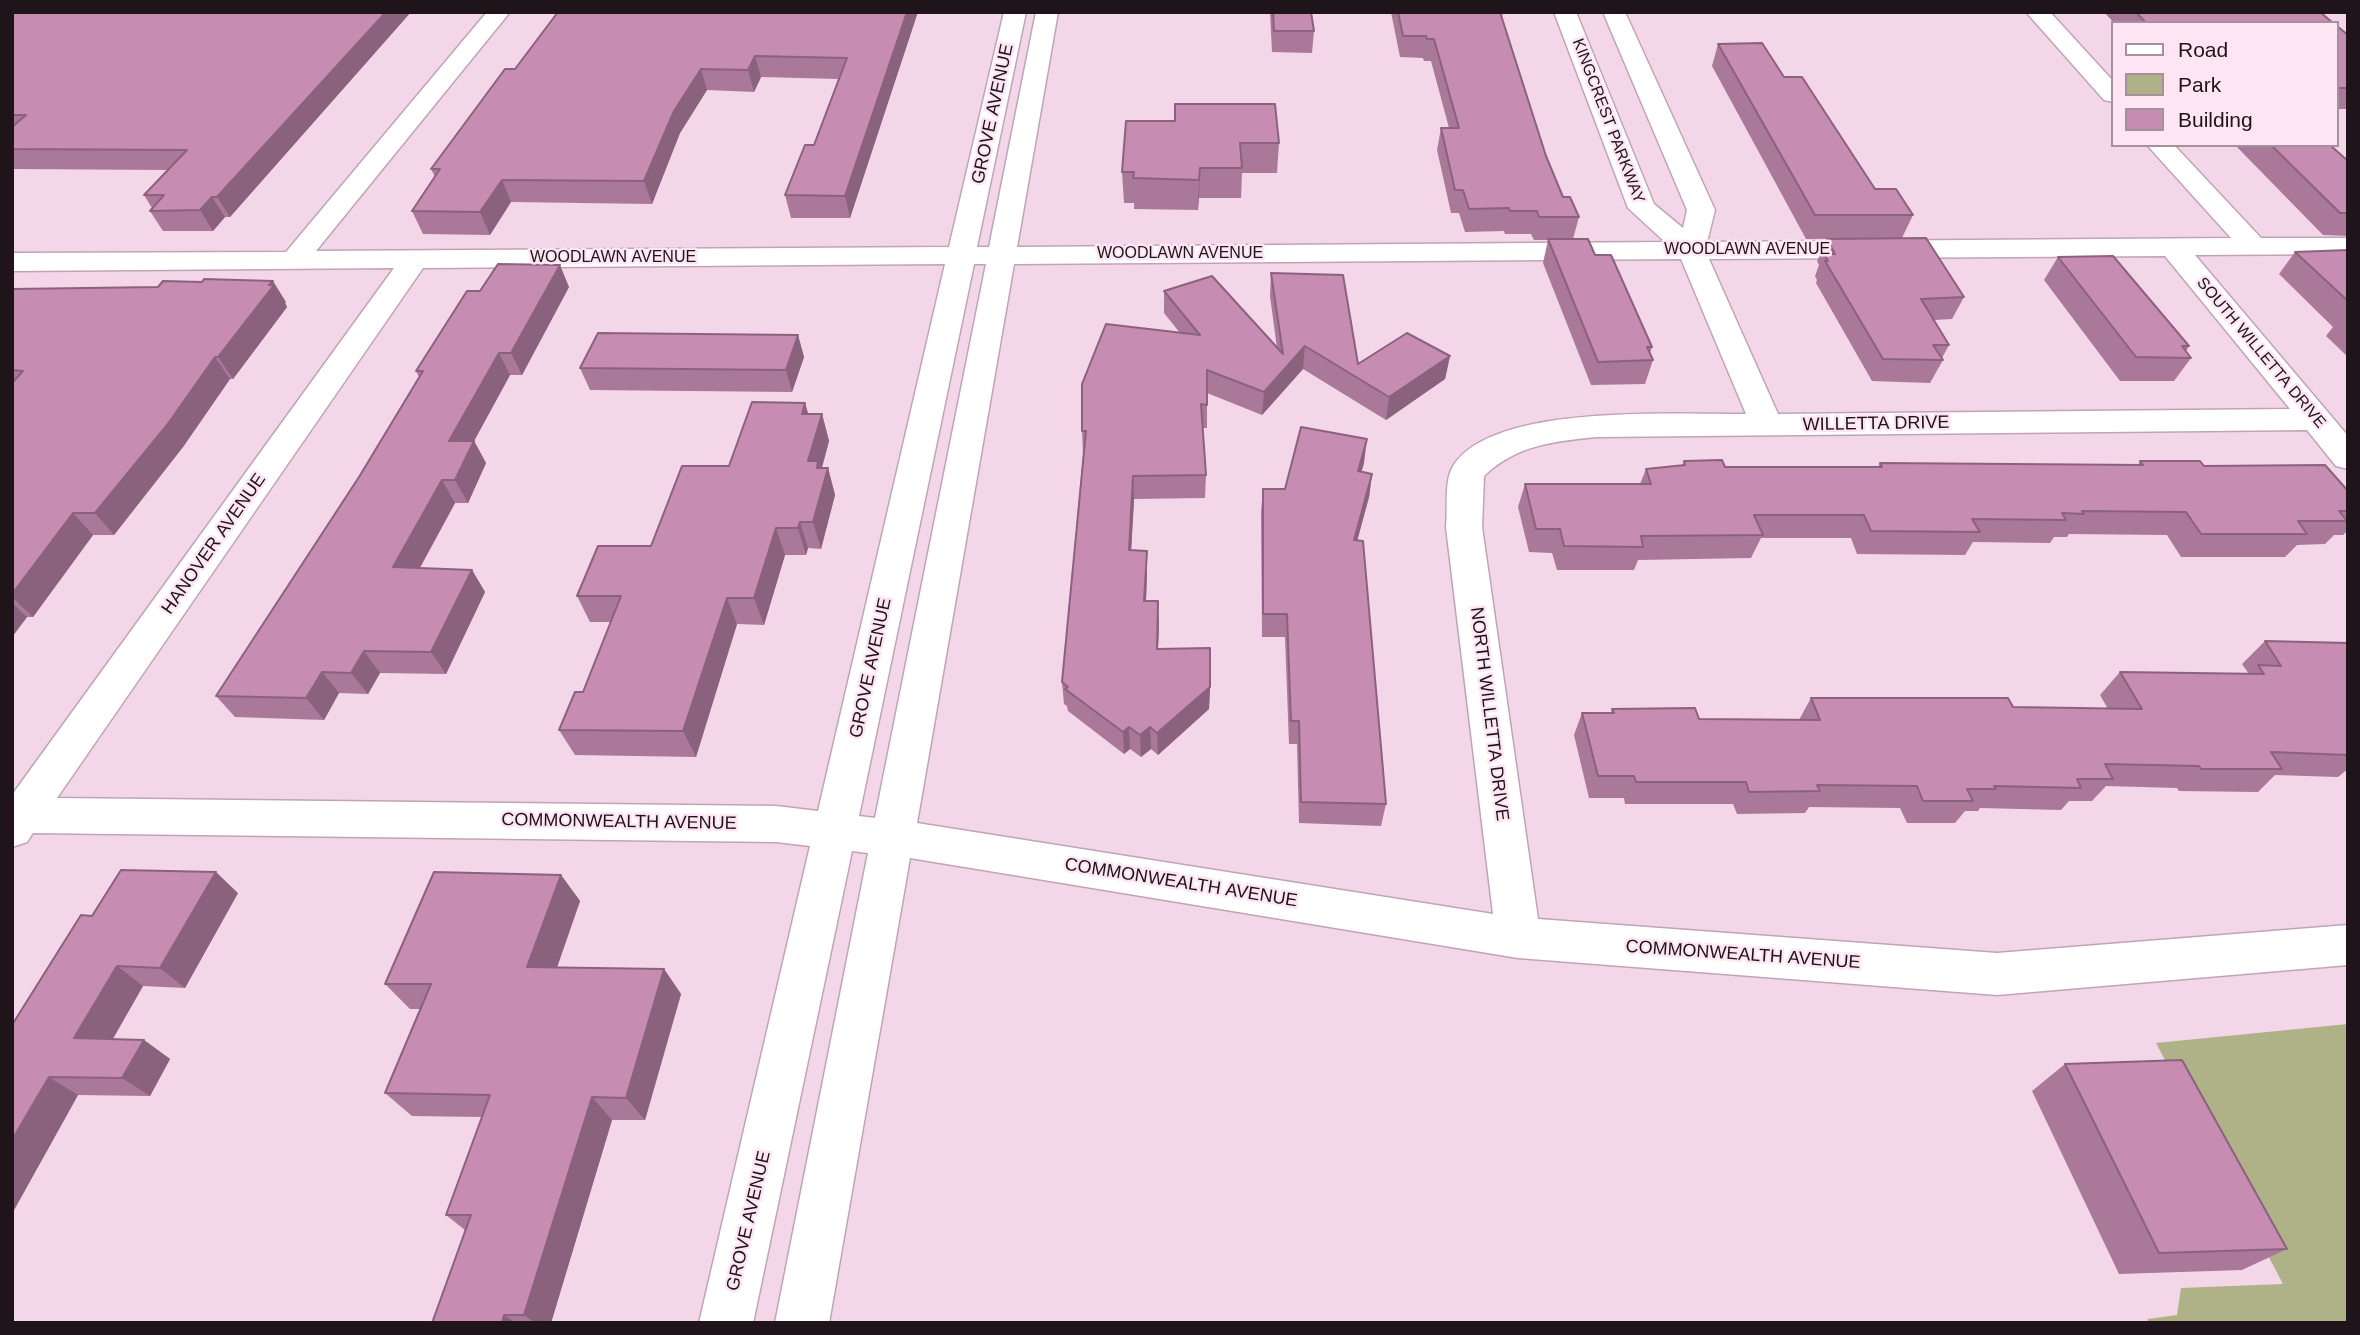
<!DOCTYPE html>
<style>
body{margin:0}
#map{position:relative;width:2360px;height:1335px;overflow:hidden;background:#f4d6e9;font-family:Arial,sans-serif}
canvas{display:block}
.frame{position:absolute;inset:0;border:14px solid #1e141a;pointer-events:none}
.legend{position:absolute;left:2111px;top:21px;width:228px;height:126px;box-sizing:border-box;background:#fee5f4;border:2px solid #a4919d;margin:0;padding:9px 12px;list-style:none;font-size:21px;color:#1e141a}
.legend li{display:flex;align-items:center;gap:14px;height:35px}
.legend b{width:35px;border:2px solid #a4919d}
</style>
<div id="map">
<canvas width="2360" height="1335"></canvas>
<div class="frame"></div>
<ul class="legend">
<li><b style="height:9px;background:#fff"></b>Road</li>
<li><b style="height:19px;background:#aeb286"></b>Park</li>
<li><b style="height:19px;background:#c68cb2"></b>Building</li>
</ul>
</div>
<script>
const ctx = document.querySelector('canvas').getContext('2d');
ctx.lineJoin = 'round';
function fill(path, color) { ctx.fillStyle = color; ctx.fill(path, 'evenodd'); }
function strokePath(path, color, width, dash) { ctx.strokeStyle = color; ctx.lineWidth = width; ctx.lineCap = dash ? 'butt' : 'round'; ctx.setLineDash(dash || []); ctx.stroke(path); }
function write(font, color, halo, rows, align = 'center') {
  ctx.font = font + ' Arial,sans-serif'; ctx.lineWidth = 5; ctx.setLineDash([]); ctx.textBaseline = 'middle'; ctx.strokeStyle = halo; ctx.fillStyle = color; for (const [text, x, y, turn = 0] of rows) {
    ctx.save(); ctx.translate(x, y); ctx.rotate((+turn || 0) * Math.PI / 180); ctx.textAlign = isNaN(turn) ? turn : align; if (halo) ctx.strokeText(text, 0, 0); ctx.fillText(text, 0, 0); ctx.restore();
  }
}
fill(new Path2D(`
 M2348,1024V1323H2147L2148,1319L2177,1315L2181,1288L2283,1284L2156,1043Z`), '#aeb286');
const minor = new Path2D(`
 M487,12H510L316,251L949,247L1004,12H1026L977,247H989L1036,12H1058L1017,247L1665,242L1628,208L1554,12H1576L1654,204L1683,228L1687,210L1603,12H1625L1715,210L1707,242L2231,238L2147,145H2174L2261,238H2348V254L2195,255L2348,436V469L2336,466L2307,430L1597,437C1555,441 1516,445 1484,476L1482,527L1538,919L1997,953L2348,925V965L1997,995L1518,958L910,858L829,1323H775L868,853L852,851L753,1323H699L810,846L776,842L33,833L27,842L12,847V795L394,268L12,271V253L286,252ZM2165,256L2290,409L1778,414L1709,259ZM1681,259L1746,414C1679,415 1489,402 1452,468C1444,483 1448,510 1446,527L1493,914L917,823L1014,264ZM945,264L818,811L776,806L57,798L423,268ZM974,264H986L875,818L859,816Z
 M2026,12H2050L2113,81V102L2104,100Z`);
strokePath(minor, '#c0a4b6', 3);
fill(minor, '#fff');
fill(new Path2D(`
 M12,12H411L230,217H225L213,231H163L150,211L152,208L144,195L168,170L12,169Z
 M1270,12H1311L1314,31L1312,53L1272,52Z
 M1391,12H1503L1502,18L1546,156L1563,197L1579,217L1573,239L1595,255L1652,347L1650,353L1653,360L1645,384L1591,385L1543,263L1548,240H1534L1531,234H1505L1504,231L1465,232L1459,213H1451L1437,150L1441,128H1449L1431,61H1424L1423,58L1400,57Z
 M2104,12H2320L2333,23H2114Z
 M914,22L850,218H791L785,195L814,145L838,79L761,77L754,92L707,90L680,133L652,204L511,202L490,235L423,234L412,211L435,177L431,169L515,69Z
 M2337,26L2348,35V109H2337Z
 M1718,44L1784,77L1875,189L1913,215L1902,238L1806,239L1712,66Z
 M1175,121L1279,143L1277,173H1242L1241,198H1199L1198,210L1134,209V203H1124L1122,172Z
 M2235,145H2330L2348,161V236L2323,235Z
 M1827,239L1964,297L1952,319L1934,320L1949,345L1942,358L1943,360L1930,383L1872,381L1816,283L1817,280L1815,276L1819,265L1817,261Z
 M2348,250V357L2326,336L2333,327L2279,274L2295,252Z
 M2058,257L2189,346L2186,351L2191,358L2174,381H2120L2044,280Z
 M1271,273L1358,364L1450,356L1445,379L1386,420L1303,369L1262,415L1207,393V428H1203L1206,475L1205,498L1134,499L1131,550L1147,573L1146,601L1159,624L1158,649L1210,687L1209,709L1158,755L1151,749L1141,757L1130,749L1124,754L1068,711L1067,706L1064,704L1062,682L1083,454L1082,431L1180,333L1164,313V291L1277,348L1270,296Z
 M569,287L522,375H510L474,441L486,463L468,503H455L420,568L472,570L485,592L446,674L380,673L368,694L339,693L324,720L235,717L216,696L359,477L419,377L416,371L480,291Z
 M12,289L286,302L285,303L287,307L233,379H230L183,447L114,535H93L33,617H27L12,637Z
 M798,335L804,357L792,392L590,390L580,368Z
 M805,403L808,414H822L829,441L822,468H828L835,495L821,549L808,548L806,555H785L764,625L737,624L696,757L575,755L559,730L583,692L611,622H590L577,596L651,546L729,466Z
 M1684,461L1725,467H1878L1880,463L2138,465L2140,461L2204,466L2348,491V530L2343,535H2334L2325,544L2297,545L2285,557H2181L2167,535L2069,534L2067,537H2054L2050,543L1973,542L1965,555L1857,554L1851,538H1761L1751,558L1638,560L1634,570H1557L1552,553L1529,552L1518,507L1525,484H1640L1646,469L1682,466Z
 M1364,463L1361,472L1372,474L1369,497L1357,540L1386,804L1381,826L1299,823L1297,744H1289L1285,637H1262L1261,512L1263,489H1285Z
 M2265,641L2348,643V769L2338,777L2275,775L2258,792L2179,791L2177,788L2106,786L2092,801H2069L2061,810L1980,808L1978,811H1965L1955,823H1907L1900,808L1809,807L1805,813L1737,814L1733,804H1625L1624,798H1589L1574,735L1582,713H1611L1612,709L1699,719L1799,720L1811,698L2013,707L2108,709L2100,695L2120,672L2249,674L2242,664Z
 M561,875L580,901L557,968L664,969L681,994L645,1120H612L551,1323H432L465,1230L446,1215L482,1117L412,1116L385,1093L421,1009H410L385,984Z
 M238,893L185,988L143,986L113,1039L144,1040L170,1059L150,1096L78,1095L14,1210L12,1211V1025L92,916Z
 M2065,1064L2287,1249L2242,1270L2119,1274L2032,1091Z`), '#aa7899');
fill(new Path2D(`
 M386,12H411L230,217L217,197Z
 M907,12H918L850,218L845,196Z
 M755,56L761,77L754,92L748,70Z
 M701,69L707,90L680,133L652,204L644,181L674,111Z
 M1200,168L1199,198L1198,210L1199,180Z
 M502,180L511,202L490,235L480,212Z
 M212,197L225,217L213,231L200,210Z
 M560,265L569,287L522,375L511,353Z
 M273,281L286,302L285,303L287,307L233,379L218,357Z
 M798,335L804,357L792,392L786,370Z
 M1305,346L1303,369L1262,415L1264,392Z
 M499,353L510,375L474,441L486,463L468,503L455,480L449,441Z
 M1450,356L1445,379L1386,420L1389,397Z
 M215,357L230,379L183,447L114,535L95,513Z
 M805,403L813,430L802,414Z
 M822,414L829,441L821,470L828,468L835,495L821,549L813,522L808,461Z
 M1367,439L1364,463L1355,495L1358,471Z
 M1372,474L1369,497L1351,564L1354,540Z
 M1133,476L1134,499L1130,573L1129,550Z
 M442,480L455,503L408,589L393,567Z
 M73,513L93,535L33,617L12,597V594Z
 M800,522L808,548L806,555L798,528Z
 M776,528L785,555L764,625L754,598Z
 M1147,551V573L1145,623L1144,601Z
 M472,570L485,592L446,674L431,652Z
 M727,598L737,624L696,757L683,731Z
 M1158,601L1159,624L1157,671V649Z
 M12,603L27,617L12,637Z
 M364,651L380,673L368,694L351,673Z
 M322,672L339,693L324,720L306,698Z
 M1210,687L1209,709L1158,755L1157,733Z
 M1129,727L1130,749L1124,754L1123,732Z
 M1150,727L1151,749L1141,757L1140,735Z
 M216,872L238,893L185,988L160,968Z
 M561,875L580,901L548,992L527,967Z
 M117,966L143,986L102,1057L74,1038Z
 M664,969L681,994L645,1120L626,1098Z
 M144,1040L170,1059L150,1096L122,1078Z
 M49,1077L78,1095L14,1210L12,1209V1140Z
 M592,1097L612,1120L551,1323H535L524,1315Z
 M504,1315L516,1323H502Z`), '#8b627d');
const building = new Path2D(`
 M12,12H386L217,197H212L200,210L150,211L164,195H144L187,150L12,149V127L26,115H12Z
 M558,12H907L845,196L785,195L805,145H814L847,58L755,56L748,70L701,69L674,111L644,181L502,180L480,212L412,211L440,169H431L505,69H515Z
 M1273,12H1311L1314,31H1274Z
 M1398,12H1500L1546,156L1563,197H1570L1579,217H1539L1537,211H1510L1509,208L1469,209L1463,190H1455L1441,128H1459L1434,39H1427L1426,36H1403Z
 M2136,12H2320L2333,23H2146Z
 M2337,26L2348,35V88H2337Z
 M1762,43L1784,77H1802L1875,189H1896L1913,215H1815L1718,44Z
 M1175,104H1275L1279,143H1240L1242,168H1200L1199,180L1133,178L1134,172H1122L1126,121H1175Z
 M2271,145H2330L2348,161V213H2340Z
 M1926,238L1964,297L1921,299L1949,345H1933L1943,360L1883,359L1825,261H1828L1824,254H1835L1827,239Z
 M1548,239H1588L1595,255H1611L1652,347H1647L1653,360L1598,362Z
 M2348,250V301L2295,252Z
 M2113,256L2189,346H2182L2191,358L2136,357L2058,257Z
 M498,264L560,265L511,353H499L449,441H474L455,480H442L393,567L472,570L431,652L364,651L351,673L322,672L306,698L216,696L359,477L423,371H416L467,291H480Z
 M1271,273L1343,275L1358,364L1407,333L1450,356L1389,397L1305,346L1264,392L1207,370V405L1201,404L1206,475L1133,476L1129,550L1147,551L1144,601H1158L1157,649L1210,648V687L1157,733L1150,727L1140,735L1129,727L1123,732L1065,689L1068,687L1062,682L1086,431H1082V384L1106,324L1200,335L1164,291L1212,276L1283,354Z
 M204,279L273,281L269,285H274L218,357H215L167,425L95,513H73L12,594V383L23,371L12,370V289L158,287L163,281L202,282Z
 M598,333L798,335L786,370L580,368Z
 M752,402L805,403L802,414H822L808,461H818L817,468H828L813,522H800L798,528H776L754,598H727L683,731L559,730L575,692H583L621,596H577L598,546H651L682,466H729Z
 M1301,427L1367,439L1358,471L1372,474L1354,540L1363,541L1386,804L1301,802L1299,721H1291L1287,614H1263V489H1285Z
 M1722,460L1725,467H1882L1880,463L2143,465L2140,461H2200L2204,466L2325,465L2348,491V511H2339L2347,521H2298L2307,534H2201L2186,512L2082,511L2084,514L2062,513L2066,520L1972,519L1980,532L1871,531L1864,515H1754L1763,535L1641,536L1643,547L1564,546L1560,529H1536L1525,484H1651L1646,469L1685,465L1684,461Z
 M2265,641L2348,643V755L2271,752L2282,769H2201L2199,766L2105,764L2113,779H2077L2081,788L1994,786L1996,789H1967L1973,801H1923L1917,786L1817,785L1820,791L1749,792L1746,782H1636L1634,776H1598L1582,713H1614L1612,709L1695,708L1699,719L1820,720L1811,698H2008L2013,707L2142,709L2120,672L2264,674L2258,665L2281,666Z
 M121,870L216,872L160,968L117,966L74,1038L144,1040L122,1078L49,1077L12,1140V1025L81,915L92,916Z
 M434,872L561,875L527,967L664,969L626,1098L592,1097L524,1315H504L502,1323H432L471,1215H446L490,1095L385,1093L431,984H385Z
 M2182,1060L2287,1249L2159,1253L2065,1064Z`);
fill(building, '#c68cb2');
strokePath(building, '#8b627d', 2);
write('16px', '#1e141a', '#fee5f4', [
 ["KINGCREST PARKWAY",1608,121,69],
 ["WOODLAWN AVENUE",1747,250],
 ["WOODLAWN AVENUE",1180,254],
 ["WOODLAWN AVENUE",613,258],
 ["SOUTH WILLETTA DRIVE",2261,353,50]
]);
write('18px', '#1e141a', '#fee5f4', [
 ["GROVE AVENUE",993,114,-78],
 ["WILLETTA DRIVE",1876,424,-1],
 ["HANOVER AVENUE",214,544,-55],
 ["GROVE AVENUE",871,668,-78],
 ["NORTH WILLETTA DRIVE",1489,714,83],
 ["COMMONWEALTH AVENUE",619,822,1],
 ["COMMONWEALTH AVENUE",1181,883,9],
 ["COMMONWEALTH AVENUE",1743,955,4],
 ["GROVE AVENUE",749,1221,-77]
]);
</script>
